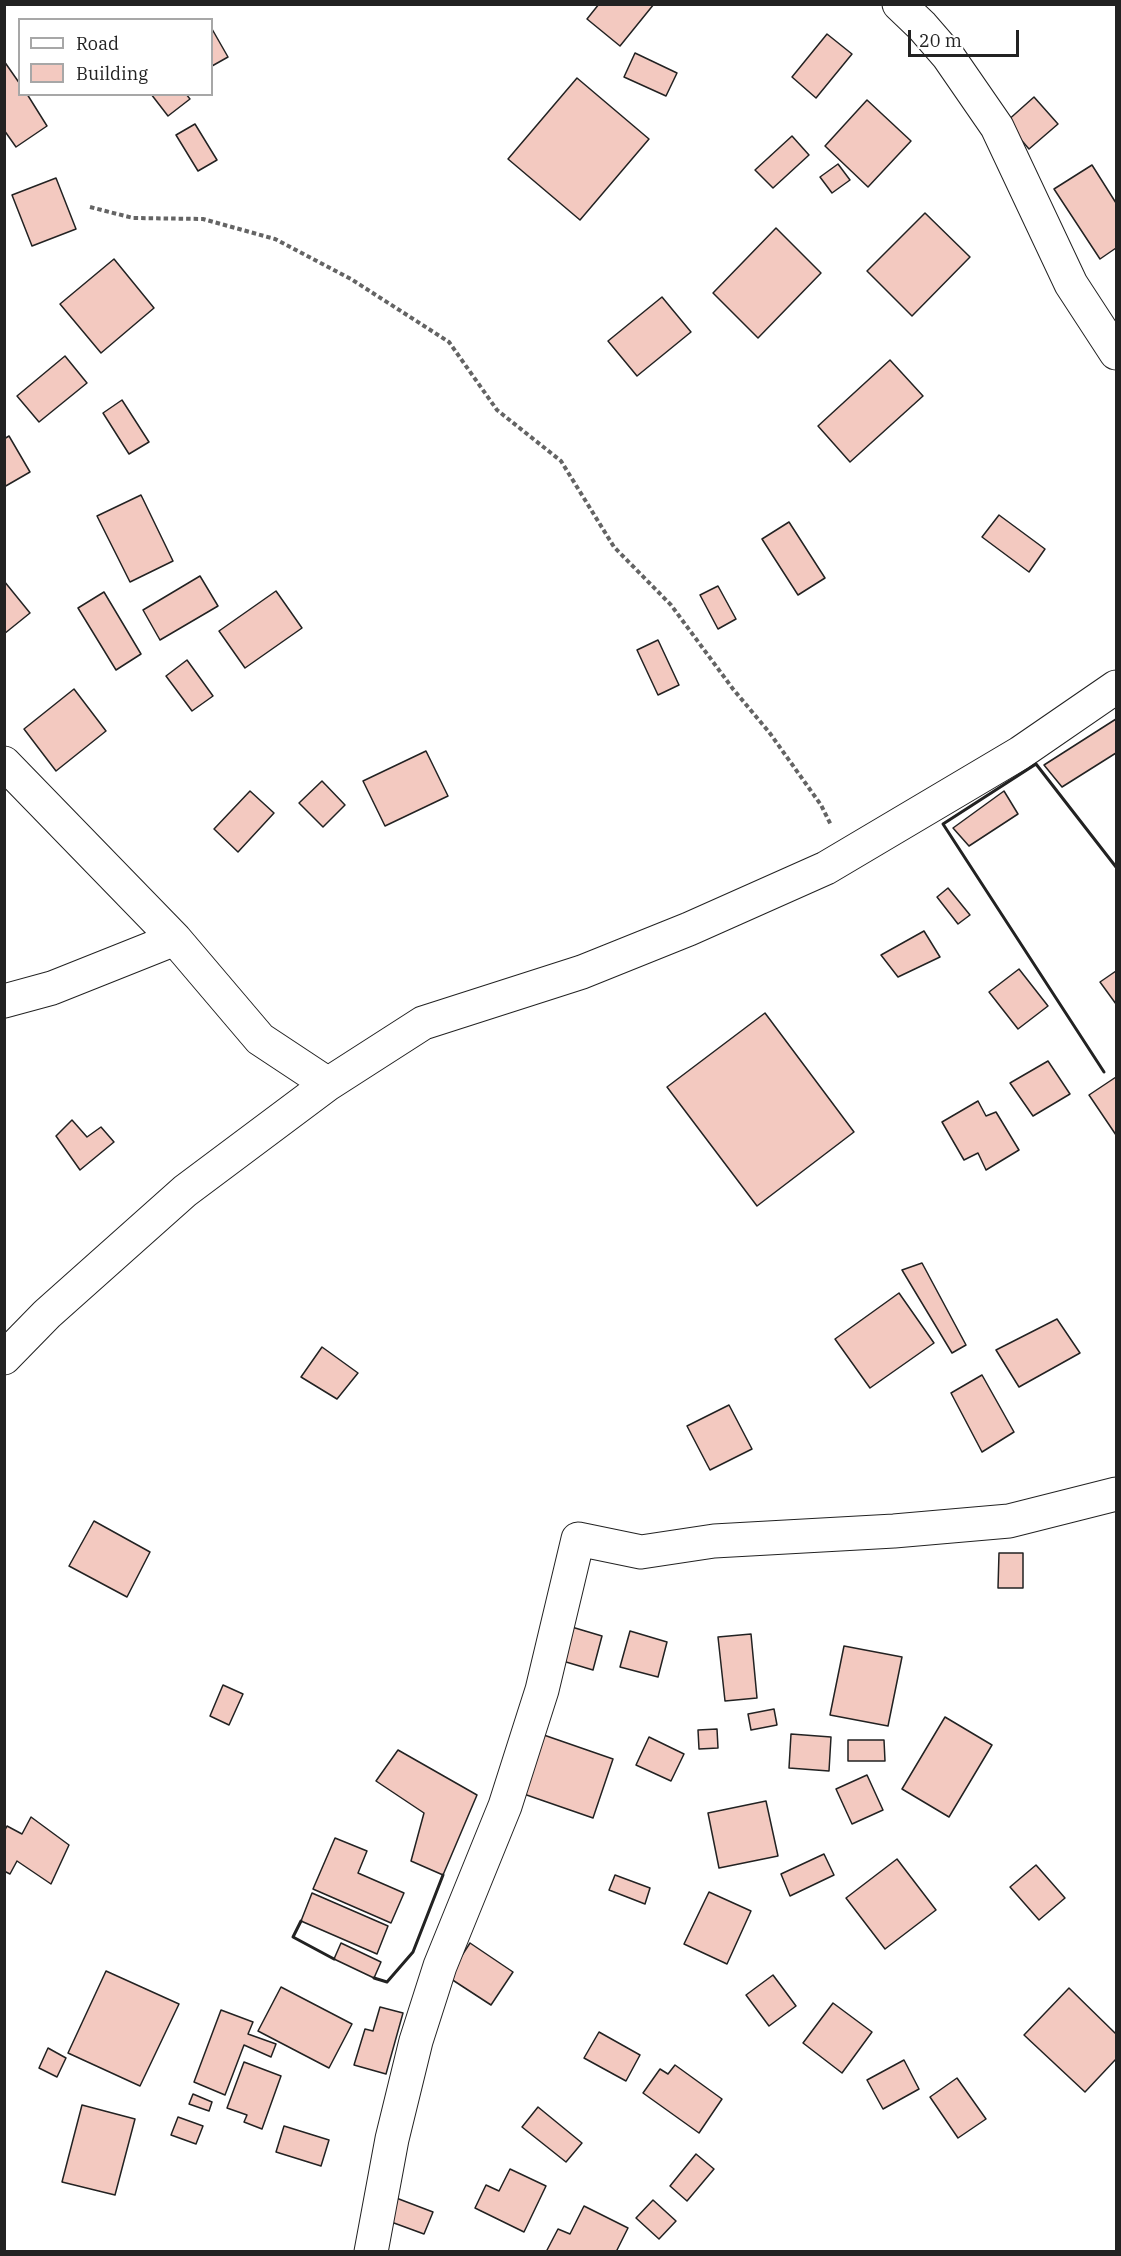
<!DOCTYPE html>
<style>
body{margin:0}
#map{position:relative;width:1121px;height:2256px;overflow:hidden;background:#fff;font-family:"IBM Plex Serif",serif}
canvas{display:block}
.frame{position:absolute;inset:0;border:6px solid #222;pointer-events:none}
.legend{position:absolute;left:18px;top:18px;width:195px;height:78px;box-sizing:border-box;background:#fff;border:2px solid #a7a7a7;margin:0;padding:8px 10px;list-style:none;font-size:18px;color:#222}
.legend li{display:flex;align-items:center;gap:12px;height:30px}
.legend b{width:30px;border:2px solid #a7a7a7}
.scale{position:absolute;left:908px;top:30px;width:111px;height:27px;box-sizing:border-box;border:3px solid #222;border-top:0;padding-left:8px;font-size:18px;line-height:21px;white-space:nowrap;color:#222;-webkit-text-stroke:4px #fff;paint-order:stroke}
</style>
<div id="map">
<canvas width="1121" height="2256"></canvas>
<div class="frame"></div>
<ul class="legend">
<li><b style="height:8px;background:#fff"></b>Road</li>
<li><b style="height:16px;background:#f3c9c0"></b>Building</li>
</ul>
<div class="scale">20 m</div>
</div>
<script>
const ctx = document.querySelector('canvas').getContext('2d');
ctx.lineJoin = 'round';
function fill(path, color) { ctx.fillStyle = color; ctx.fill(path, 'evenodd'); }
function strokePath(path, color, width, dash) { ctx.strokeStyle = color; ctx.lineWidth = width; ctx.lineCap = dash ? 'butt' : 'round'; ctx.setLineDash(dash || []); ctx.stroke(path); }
const building = new Path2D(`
 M599,4H654L620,46L587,19Z
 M212,29L228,57L212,66Z
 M827,34L852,54L816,98L792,77Z
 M635,53L677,73L666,96L624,77Z
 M4,61L20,84V94H27L47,126L16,147L4,130Z
 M577,78L649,139L580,220L508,159Z
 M151,94H186L190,99L168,116Z
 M1034,97L1058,124L1029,149L1006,122Z
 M867,100L911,141L868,187L825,146Z
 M195,124L217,160L198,171L176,135Z
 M792,136L809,155L773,188L755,170Z
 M838,164L850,180L832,193L820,177Z
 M1092,165L1116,203V248L1100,259L1054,189Z
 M56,178L76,229L32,246L12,195Z
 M925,213L970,257L912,316L867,271Z
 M776,228L821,273L758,338L713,293Z
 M114,259L154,308L101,353L60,304Z
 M662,297L691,332L637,376L608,341Z
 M65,356L87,383L39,422L17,396Z
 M890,360L923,396L850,462L818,426Z
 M122,400L149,442L129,454L103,413Z
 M9,436L30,472L4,487V439Z
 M141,495L173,561L130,582L97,516Z
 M999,515L1045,549L1029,572L982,537Z
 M789,522L825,578L798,595L762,539Z
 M200,576L218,606L160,640L143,610Z
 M4,581L30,613L4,634Z
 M718,586L736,619L718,629L700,595Z
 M276,591L302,628L245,668L219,631Z
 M104,592L141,654L116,670L78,608Z
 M658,640L679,685L658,695L637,650Z
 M187,660L213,696L192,711L166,676Z
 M74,689L106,731L56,771L24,729Z
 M1116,719V753L1062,787L1044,765Z
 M426,751L448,796L385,826L363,781Z
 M322,781L345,805L323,827L299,803Z
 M250,791L274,813L238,852L214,829Z
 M1004,791L1018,814L969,846L953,828Z
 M948,888L970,915L958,924L937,897Z
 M924,931L940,957L898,977L881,955Z
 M1019,969L1048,1006L1018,1029L989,992Z
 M1116,971V1004L1100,982Z
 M765,1013L854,1132L757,1206L667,1087Z
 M1048,1061L1070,1094L1033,1116L1010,1083Z
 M1116,1077V1135L1089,1095Z
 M978,1101L986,1116L996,1112L1019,1150L986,1170L978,1153L964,1160L942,1122Z
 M72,1120L87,1137L101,1127L114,1142L80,1170L56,1136Z
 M922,1263L966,1345L952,1353L902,1270Z
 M899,1293L934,1343L870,1388L835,1339Z
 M1057,1319L1080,1353L1019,1387L996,1350Z
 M322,1347L358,1373L337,1399L301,1377Z
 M982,1375L1014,1432L982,1452L951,1393Z
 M729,1405L752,1449L710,1470L687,1426Z
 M94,1521L150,1552L127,1597L69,1566Z
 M999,1553H1023V1588H998Z
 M565,1625L602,1636L593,1670L556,1659Z
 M630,1631L667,1642L658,1677L620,1667Z
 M751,1634L757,1698L725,1701L718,1637Z
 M844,1646L902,1657L888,1726L830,1715Z
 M223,1685L243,1694L229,1725L210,1716Z
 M774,1709L777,1725L751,1730L748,1714Z
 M945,1717L992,1745L949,1817L902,1789Z
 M717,1729L718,1748L699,1749L698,1730Z
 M538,1733L613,1759L593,1818L518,1792Z
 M791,1734L831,1737L829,1771L789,1768Z
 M649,1737L684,1754L671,1781L636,1765Z
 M848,1740H884L885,1761H848Z
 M398,1750L477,1795L443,1875L411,1861L424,1813L376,1781Z
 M867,1775L883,1810L852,1824L836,1789Z
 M766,1801L778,1856L719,1868L708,1813Z
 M31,1817L69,1845L51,1884L17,1861L10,1874L4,1871V1832L7,1826L22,1834Z
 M335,1838L367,1851L358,1873L404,1893L391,1923L313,1889Z
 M824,1854L834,1875L790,1896L781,1874Z
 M897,1859L936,1910L885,1949L846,1898Z
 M1036,1865L1065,1898L1039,1920L1010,1887Z
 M615,1875L650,1888L645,1904L609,1890Z
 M709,1892L751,1911L727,1964L684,1944Z
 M312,1893L388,1926L377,1954L301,1921Z
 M341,1943L381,1962L374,1978L334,1959Z
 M470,1943L513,1972L491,2005L448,1977Z
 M106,1971L179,2004L140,2086L68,2053Z
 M773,1975L796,2006L769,2026L746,1995Z
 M281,1987L352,2024L329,2068L258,2031Z
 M1069,1988L1116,2034V2059L1085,2092L1024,2035Z
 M833,2003L872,2032L842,2073L803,2043Z
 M380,2007L403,2013L386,2074L354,2065L365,2029L373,2031Z
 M221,2010L253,2022L248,2034L276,2044L271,2057L244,2045L225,2095L194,2082Z
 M599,2032L640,2055L626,2081L584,2058Z
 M48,2048L66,2058L57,2077L39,2068Z
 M904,2060L919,2089L883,2109L867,2080Z
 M244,2062L281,2076L262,2129L244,2122L247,2115L227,2108Z
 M675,2065L722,2099L699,2133L643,2093L660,2069L668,2074Z
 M957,2078L986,2119L958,2138L930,2097Z
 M193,2094L212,2102L209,2111L189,2104Z
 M82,2105L135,2119L115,2195L62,2182Z
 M538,2107L582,2143L566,2162L522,2127Z
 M178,2117L203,2126L196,2144L171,2135Z
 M284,2126L329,2140L321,2166L276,2152Z
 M696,2154L714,2169L687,2201L670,2186Z
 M510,2169L546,2186L524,2232L475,2208L486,2185L499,2191Z
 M391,2196L433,2212L424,2234L383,2219Z
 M653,2200L676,2221L659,2239L636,2218Z
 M584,2206L628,2228L616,2252H546L558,2229L570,2234Z`);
fill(building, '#f3c9c0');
strokePath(building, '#222', 1.5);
const minor = new Path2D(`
 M899,4L922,26L948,56L997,127L1071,284L1116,353
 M4,763L175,939L260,1039L328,1084
 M4,1001L52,988L175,939
 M4,1358L47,1314L185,1191L328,1084L423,1023L582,972L689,929L826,868L1020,753L1116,687
 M371,2252L392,2139L416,2041L440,1966L505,1806L542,1690L578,1539L641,1552L714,1541L894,1531L1009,1521L1116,1494`);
strokePath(minor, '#222', 35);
strokePath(new Path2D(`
 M90,207L133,218L203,219L275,239L351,279L449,342L497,410L561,461L614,547L671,605L733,689L769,732L821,805L831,825`), '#646464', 4, [4.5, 3]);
strokePath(minor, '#fff', 33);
strokePath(new Path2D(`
 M1104,1072L943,824L1036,764L1116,867
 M301,1921L293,1937L334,1959
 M374,1978L387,1982L413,1952L443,1875`), '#222', 3);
</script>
